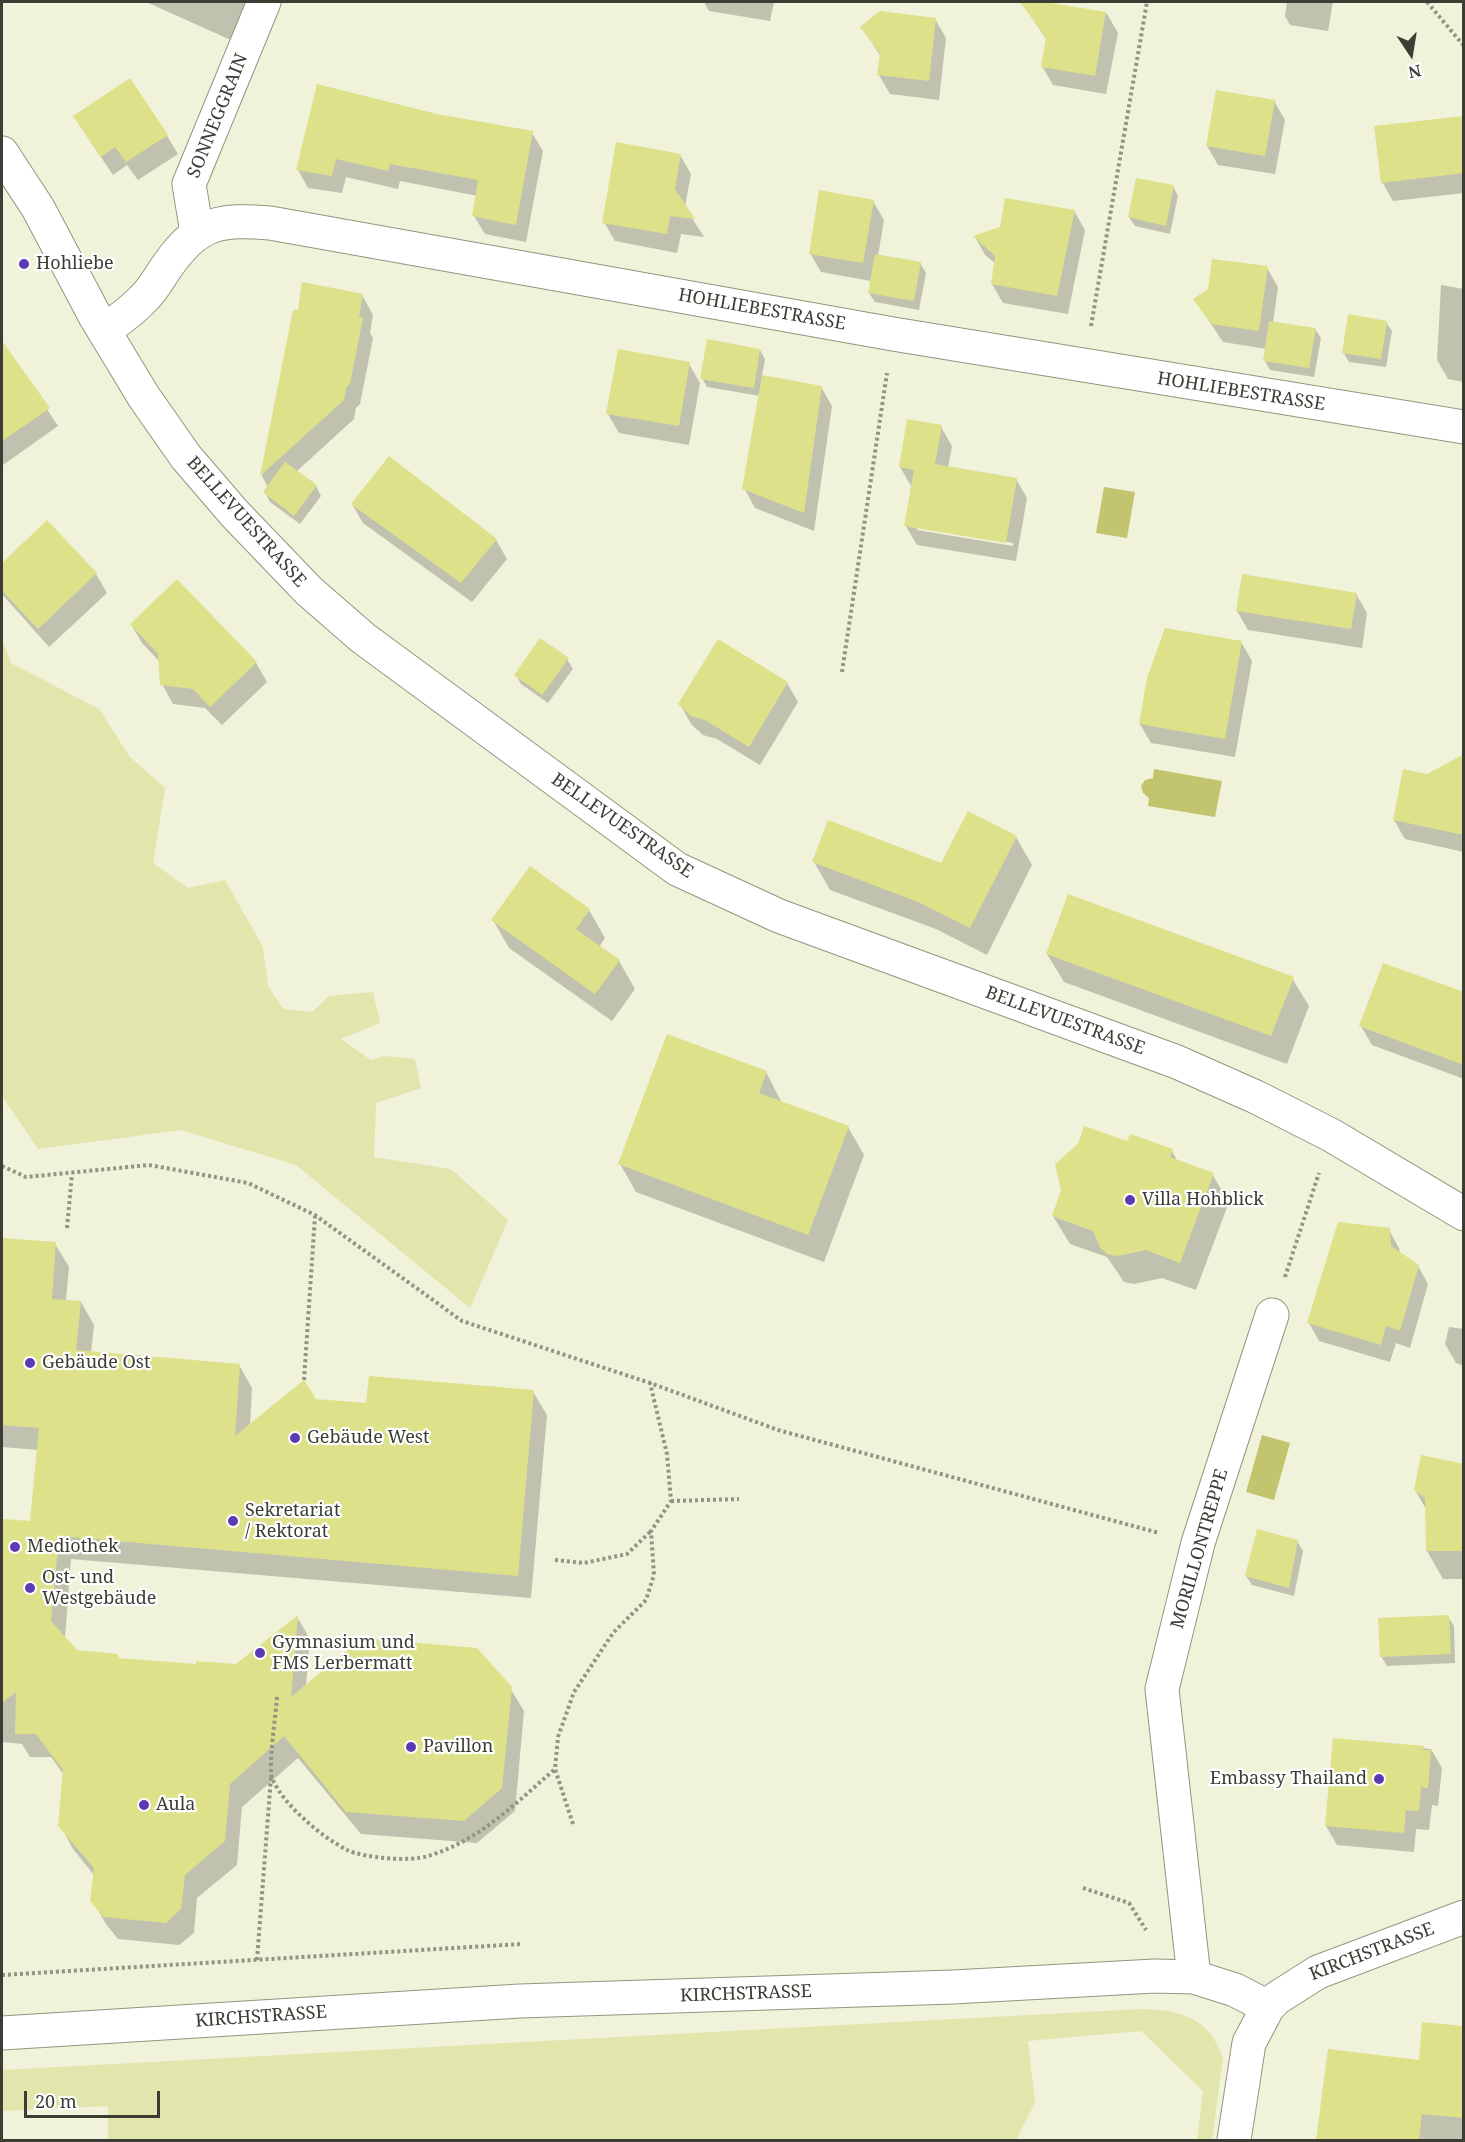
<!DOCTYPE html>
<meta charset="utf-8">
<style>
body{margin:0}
#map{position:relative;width:1465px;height:2142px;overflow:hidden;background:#f0f2da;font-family:"Noto Serif",serif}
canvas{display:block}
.frame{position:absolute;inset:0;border:3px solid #3c3d34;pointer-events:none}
.north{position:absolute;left:1381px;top:24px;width:60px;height:60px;-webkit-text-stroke:4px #fff;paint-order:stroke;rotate:168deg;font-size:16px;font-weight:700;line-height:24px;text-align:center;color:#3c3d34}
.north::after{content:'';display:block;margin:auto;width:21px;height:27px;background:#3c3d34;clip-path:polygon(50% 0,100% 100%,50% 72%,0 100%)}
.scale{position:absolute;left:24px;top:2091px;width:136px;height:27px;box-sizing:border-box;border:3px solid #3c3d34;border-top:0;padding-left:8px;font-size:18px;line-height:21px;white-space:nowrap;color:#3c3d34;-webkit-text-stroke:4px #fff;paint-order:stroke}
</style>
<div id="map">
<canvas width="1465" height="2142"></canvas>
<div class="frame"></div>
<div class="north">N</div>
<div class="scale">20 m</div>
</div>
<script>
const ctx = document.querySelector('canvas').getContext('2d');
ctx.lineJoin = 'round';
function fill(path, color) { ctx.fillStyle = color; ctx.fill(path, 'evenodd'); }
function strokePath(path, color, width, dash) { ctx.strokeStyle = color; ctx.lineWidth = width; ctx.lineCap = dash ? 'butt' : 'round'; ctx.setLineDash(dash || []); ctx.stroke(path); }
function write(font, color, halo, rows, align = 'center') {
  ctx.font = font + ' "Noto Serif",serif'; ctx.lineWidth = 4.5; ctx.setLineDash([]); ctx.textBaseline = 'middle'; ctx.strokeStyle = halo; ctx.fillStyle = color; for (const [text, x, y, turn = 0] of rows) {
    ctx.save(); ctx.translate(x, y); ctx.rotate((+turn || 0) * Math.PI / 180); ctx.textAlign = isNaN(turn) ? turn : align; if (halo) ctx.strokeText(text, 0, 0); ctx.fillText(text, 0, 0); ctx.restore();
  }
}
fill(new Path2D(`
 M2,639L11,663L99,709L129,756L165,788L153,863L188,888L225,880L263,947L268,986L283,1009L312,1012L329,996L373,992L380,1023L341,1039L371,1060L384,1056L415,1059L421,1088L376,1103L374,1157L451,1169L508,1220L470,1308L296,1165L181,1130L38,1149L2,1096Z
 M1142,2009C1182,2010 1210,2018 1223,2059L1212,2140H1197L1203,2091L1141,2031L1028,2041L1035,2103L1016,2140H108V2106L2,2111V2070Z`), '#e2e5ac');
fill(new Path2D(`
 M1104,487L1135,492L1127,538L1096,533Z
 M1154,769L1222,781L1215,817L1148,806L1149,798L1143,793L1141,786L1145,780L1153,778Z
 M1262,1435L1290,1443L1274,1500L1246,1492Z`), '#c2c56d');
fill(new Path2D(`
 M146,2H246L255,17L242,45Z
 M704,2H774L770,21L709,11Z
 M1021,2L1107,14L1118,33L1106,94L1053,85L1042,66L1047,40Z
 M1287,2H1333L1328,31L1290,25L1285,16Z
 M935,19L946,38L939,100L890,94L879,75L881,57L862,27Z
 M1274,101L1285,120L1275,174L1218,165L1207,146Z
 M437,115L532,133L543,151L526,242L485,234L474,216L478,196L400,181L398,189L346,177L342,193L308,188L298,170Z
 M1464,119V193L1393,201L1382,182Z
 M86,135L167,136L178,154L138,180L127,165L113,175Z
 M680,155L691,174L685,207L704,237L681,234L677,253L615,241L604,222Z
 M1173,186L1178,196L1170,234L1135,226L1129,217Z
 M873,201L884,220L878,256L920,263L926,273L919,310L875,302L869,293L871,281L821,272L810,253Z
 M1074,211L1085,230L1068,314L1003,303L992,284L996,264L985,255L975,237Z
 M1267,268L1278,287L1273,323L1315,329L1321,338L1314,377L1270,370L1265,361L1267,349L1223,342L1195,300Z
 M1441,285L1464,289V382L1448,379L1437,360Z
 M362,295L373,315L370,333L373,338L360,404L356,408L354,419L296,472L316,486L321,496L300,524L270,502L265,492L268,487L262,476L294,311Z
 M1386,322L1392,331L1386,367L1349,362L1343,352Z
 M2,341L58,426L3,465L2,463Z
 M760,350L765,359L762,376L821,387L832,406L814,531L755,508L744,488L760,396L707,387L702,378Z
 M689,364L700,383L689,445L619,433L608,414Z
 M941,427L952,446L948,468L1016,479L1027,498L1016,561L917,545L906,526L911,486L900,467ZM917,527L1013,543V546L917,530Z
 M352,504L496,540L507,559L472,602L363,523Z
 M47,523L96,574L107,593L49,647L2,594V573Z
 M1356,594L1367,613L1362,648L1248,630L1237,611Z
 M131,624L256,663L267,682L222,725L205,708L173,704L162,684L160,662L142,643Z
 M1241,642L1252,661L1235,757L1151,743L1140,724Z
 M567,659L573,669L548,703L521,684L516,675Z
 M787,683L798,702L760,765L717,739L703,735L691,724L680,704Z
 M1464,768V852L1405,839L1394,820Z
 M1016,837L1032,865L987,955L936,929L830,890L814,862L942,865Z
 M531,869L589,910L605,938L599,947L619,961L635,989L612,1021L509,948L493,920Z
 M1047,954L1292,978L1309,1006L1287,1064L1064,982Z
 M1464,994V1079L1372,1045L1361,1026Z
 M766,1072L782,1103L848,1127L864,1155L824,1262L636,1192L620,1164Z
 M1128,1143L1172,1151L1178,1162L1212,1174L1229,1202L1196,1290L1162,1278L1134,1284L1124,1282L1107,1257L1070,1244L1053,1216Z
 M1389,1230L1399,1248L1400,1254L1418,1266L1428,1284L1410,1348L1396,1343L1390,1362L1319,1341L1309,1323Z
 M2,1239L55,1244L69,1267L66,1301L81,1302L94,1325L91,1353L239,1365L252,1388L250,1426L316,1400L367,1405L533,1392L547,1415L531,1598L71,1559L65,1638L77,1652L117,1655L120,1659L197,1666H237L297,1617L310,1639L306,1686L510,1688L524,1711L515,1811L477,1843L361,1834L298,1758L242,1807L237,1865L197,1898L194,1933L179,1945L118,1939L106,1924L92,1900L94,1875L73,1849L60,1825L64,1775L51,1757H30L22,1744L2,1742V1520L32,1523L38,1450L2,1447Z
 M1449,1327L1464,1329V1366L1456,1363L1445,1344Z
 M1464,1466V1579H1443L1427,1551L1426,1509L1415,1490Z
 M1297,1541L1303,1551L1294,1596L1252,1585L1246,1576Z
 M1448,1617L1454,1626L1455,1663L1387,1666L1381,1656Z
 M1334,1740L1431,1749L1442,1768L1438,1806L1432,1805L1429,1830L1416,1829L1414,1852L1337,1845L1326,1826Z
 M1464,2028V2140H1317L1329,2050L1420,2062Z`), '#0003');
fill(new Path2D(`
 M1020,2H1045L1106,12L1095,76L1041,67L1046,37Z
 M880,11L936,18L929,81L877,75L880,53L860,27Z
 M130,78L168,135L126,162L115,147L101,157L73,116Z
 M317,84L437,114L533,131L516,225L472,216L478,180L390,164L388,171L336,159L332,176L296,170Z
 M1216,90L1275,100L1265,156L1206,146Z
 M1464,116V173L1381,183L1374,126Z
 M616,142L681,154L675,189L695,219L670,216L667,234L602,223Z
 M1136,178L1174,185L1166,226L1128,217Z
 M819,190L874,200L863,263L809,254Z
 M1005,198L1075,210L1057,296L991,284L995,256L973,236L1000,227Z
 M875,254L921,262L914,301L868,293Z
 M1212,259L1268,266L1259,331L1211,324L1193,299L1208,289Z
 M302,282L363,294L359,317H363L350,384L346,388L344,400L260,476L293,310H298Z
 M1348,314L1387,321L1381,359L1342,353Z
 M1269,321L1316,328L1309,368L1263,361Z
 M707,339L760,349L754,388L700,379Z
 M2,341L50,408L2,441Z
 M618,349L690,362L679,426L606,414Z
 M762,375L822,386L804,513L742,489Z
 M907,419L942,425L935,464L1017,478L1006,543L904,526L914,470L899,467Z
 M389,456L497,539L461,583L351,504Z
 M285,462L317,485L294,516L263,492Z
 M47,520L97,573L38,629L2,591V563Z
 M1242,574L1357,593L1351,629L1236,611Z
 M177,579L257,662L210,707L193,689L160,685L158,654L130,624Z
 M1165,628L1242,641L1225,739L1139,724L1147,678Z
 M540,638L569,658L542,695L514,675Z
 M718,639L788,682L749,747L705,720L691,716L678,704Z
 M1464,754V835L1393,820L1403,769L1427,774Z
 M968,811L1017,836L970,928L918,902L812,862L828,820L941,863Z
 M530,866L590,909L576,929L620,960L595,994L491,920Z
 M1068,894L1294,977L1271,1036L1046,954Z
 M1383,963L1464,992V1065L1359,1026Z
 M667,1034L767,1071L759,1093L849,1126L808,1235L618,1164Z
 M1084,1126L1127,1141L1130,1134L1173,1149L1170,1157L1214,1173L1180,1263L1146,1250L1117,1256L1107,1254L1100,1248L1093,1231L1052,1216L1061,1191L1055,1164L1078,1144Z
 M1338,1222L1390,1228L1391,1246L1419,1265L1400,1331L1386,1326L1381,1345L1307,1323Z
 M2,1238L56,1242L52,1299L81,1301L76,1350L240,1364L235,1436L304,1380L316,1399L366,1403L369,1376L534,1390L518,1576L59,1536L51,1621L77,1650L118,1654V1658L196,1664V1661L236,1664L298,1615L291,1697L362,1638L477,1648L512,1687L502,1788L464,1821L346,1812L284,1736L230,1784L225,1841L185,1875L181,1909L166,1923L103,1917L90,1901L94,1868L58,1826L63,1770L36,1734H15L16,1692L2,1703V1519L30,1521L39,1428L2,1425Z
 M1421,1455L1464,1464V1551H1426L1425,1498L1414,1490Z
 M1257,1529L1298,1540L1289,1588L1245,1576Z
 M1449,1615L1451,1654L1380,1657L1378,1618Z
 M1333,1738L1424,1746L1423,1750H1431L1428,1788L1421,1787L1419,1811L1406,1810L1404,1833L1325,1826Z
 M1422,2022L1464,2026V2118L1422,2114L1419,2140H1316L1328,2049L1419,2060Z`), '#dde189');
const minor = new Path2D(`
 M2,153L38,208L95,316L144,397L186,457L235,514L309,591L363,638L677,869L779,916L1177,1062L1256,1097L1331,1135L1464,1214
 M197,233L189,184L264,2
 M104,331C117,321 132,311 143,299C153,290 160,276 168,265C198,222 220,219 270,223L893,334L1464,427
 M1194,1977L1162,1689L1198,1543L1272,1315
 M2,2033L520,2001L953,1987L1155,1976L1194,1977L1235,1990L1268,2007
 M1234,2140L1249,2043L1268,2007L1277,1998L1318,1972L1464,1917`);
strokePath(minor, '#949580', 35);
strokePath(new Path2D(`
 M1427,2L1464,46
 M1091,326L1147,2
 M842,672L887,373
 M2,1166L26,1177L149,1165L248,1183L315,1215L462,1321L650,1383L778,1430L1159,1533
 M67,1228L72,1174
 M1285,1277L1319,1173
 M304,1380L315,1216
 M671,1501L739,1499
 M555,1560L584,1563L627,1554L651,1531
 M277,1697C276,1712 268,1768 272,1778C283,1805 322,1837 347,1850C364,1858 410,1862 428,1856C479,1841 516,1803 555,1769
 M573,1824L555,1769L558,1737L574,1692L613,1633L646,1600L654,1575L651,1531L671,1501L667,1454L650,1383
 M1083,1888L1129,1903L1146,1930
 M257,1960L271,1777
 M2,1975L521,1944`), '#939484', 4, [3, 3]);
strokePath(minor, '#fff', 33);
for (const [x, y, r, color] of [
 [24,264,6,"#5b3ab2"],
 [1130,1200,6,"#5b3ab2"],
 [30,1363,6,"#5b3ab2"],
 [295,1438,6,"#5b3ab2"],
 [233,1521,6,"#5b3ab2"],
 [15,1547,6,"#5b3ab2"],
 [30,1588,6,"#5b3ab2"],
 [260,1653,6,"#5b3ab2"],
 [411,1747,6,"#5b3ab2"],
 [1379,1779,6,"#5b3ab2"],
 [144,1805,6,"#5b3ab2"]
]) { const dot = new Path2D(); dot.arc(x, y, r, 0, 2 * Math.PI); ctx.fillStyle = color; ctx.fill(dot); strokePath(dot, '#fff', 2); }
write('18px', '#3c3d34', '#fff', [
 ["SONNEGGRAIN",218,116,-68],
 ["HOHLIEBESTRASSE",762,310,10],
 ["HOHLIEBESTRASSE",1241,392,9],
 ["BELLEVUESTRASSE",246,522,48],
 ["BELLEVUESTRASSE",622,826,35],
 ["BELLEVUESTRASSE",1065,1021,20],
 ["MORILLONTREPPE",1200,1549,-74],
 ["KIRCHSTRASSE",1372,1952,-21],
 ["KIRCHSTRASSE",746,1994,-2],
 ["KIRCHSTRASSE",261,2017,-4]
]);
write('18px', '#3c3d34', '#fff', [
 ["Hohliebe",36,264],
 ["Villa Hohblick",1142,1200],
 ["Gebäude Ost",42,1363],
 ["Gebäude West",307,1438],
 ["Sekretariat",245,1511],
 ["/ Rektorat",245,1532],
 ["Mediothek",27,1547],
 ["Ost- und",42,1578],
 ["Westgebäude",42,1599],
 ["Gymnasium und",272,1643],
 ["FMS Lerbermatt",272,1664],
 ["Pavillon",423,1747],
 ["Embassy Thailand",1367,1779,"right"],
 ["Aula",156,1805]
], 'left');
</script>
